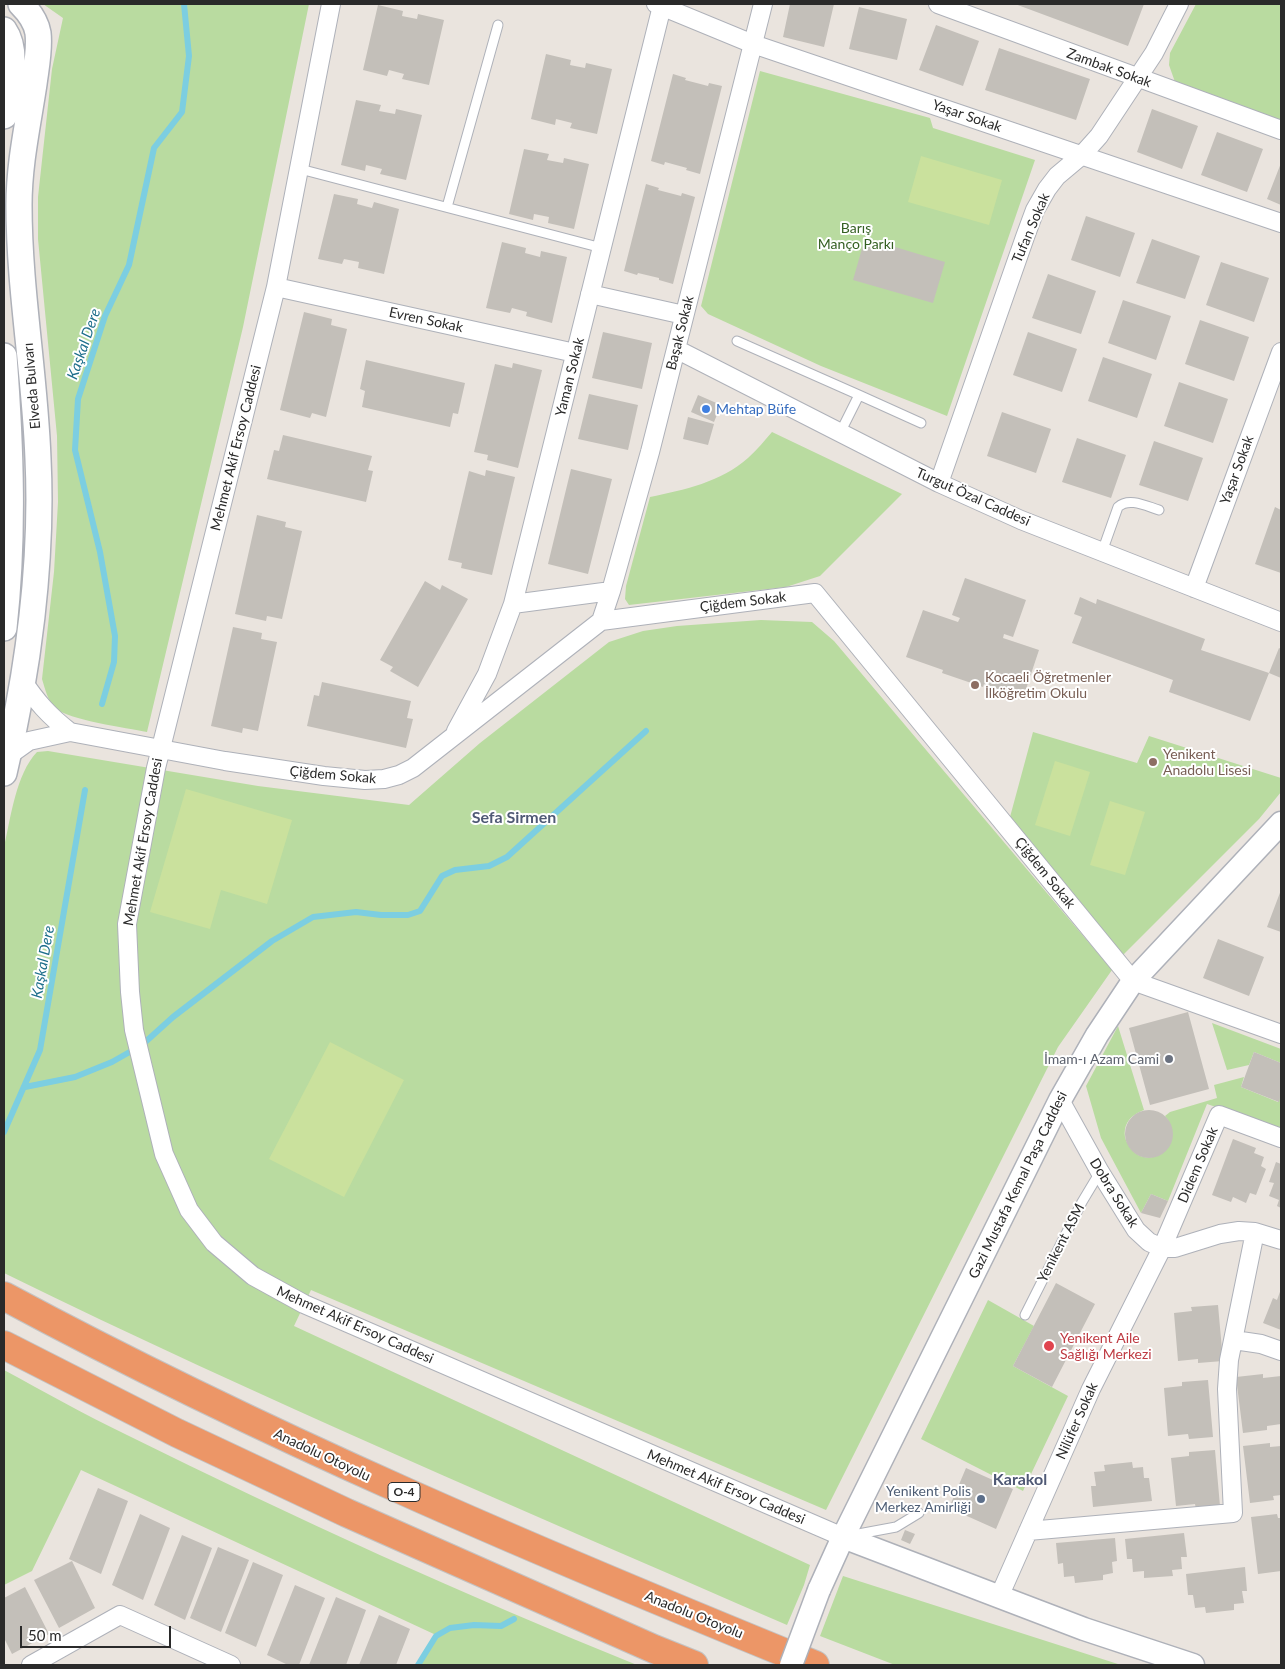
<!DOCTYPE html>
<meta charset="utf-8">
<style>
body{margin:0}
#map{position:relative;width:1285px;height:1669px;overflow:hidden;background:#eae4de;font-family:Lato,sans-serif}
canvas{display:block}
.frame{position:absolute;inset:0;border:5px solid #2a2a2a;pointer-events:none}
.scale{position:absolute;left:20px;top:1626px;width:151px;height:22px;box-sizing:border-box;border:2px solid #2a2a2a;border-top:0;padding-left:6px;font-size:15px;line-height:18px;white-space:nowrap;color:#2a2a2a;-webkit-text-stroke:4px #fff;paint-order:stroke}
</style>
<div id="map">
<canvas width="1285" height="1669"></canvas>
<div class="frame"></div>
<div class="scale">50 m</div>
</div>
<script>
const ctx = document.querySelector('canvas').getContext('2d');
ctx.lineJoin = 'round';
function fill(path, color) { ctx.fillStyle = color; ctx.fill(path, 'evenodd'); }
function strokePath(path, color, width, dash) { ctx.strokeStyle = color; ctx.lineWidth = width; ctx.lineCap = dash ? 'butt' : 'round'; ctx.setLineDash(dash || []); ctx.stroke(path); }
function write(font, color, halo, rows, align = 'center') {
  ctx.font = font + ' Lato,sans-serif'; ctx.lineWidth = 4; ctx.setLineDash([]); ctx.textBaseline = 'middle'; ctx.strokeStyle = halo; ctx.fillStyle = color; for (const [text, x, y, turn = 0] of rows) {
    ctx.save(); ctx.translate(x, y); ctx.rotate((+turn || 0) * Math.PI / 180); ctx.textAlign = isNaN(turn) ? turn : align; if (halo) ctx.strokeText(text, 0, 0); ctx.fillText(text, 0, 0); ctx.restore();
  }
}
fill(new Path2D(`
 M43,4H309L243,327L147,732C127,728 68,720 55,708C48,701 45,689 42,679L54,572L58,502L57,436L38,239V197L52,69L63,18Z
 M1196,4H1281V123L1194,91L1175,82L1169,65L1170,53Z
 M760,71L930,118L933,128L1035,160L947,416L821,366L708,314L701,306Z
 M772,432L902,494L820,576L786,587L629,605L625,599L626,586L650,497C684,490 721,482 748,458C757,450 764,441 772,432Z
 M761,620L812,622L834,641L1112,970L1058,1047L826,1510L311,1290L294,1326L810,1565L804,1585L787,1625C525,1511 261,1399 4,1273V847C11,817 16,774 37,752L48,751L258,786L409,805L480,743L609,642L643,631L677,626Z
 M1033,732L1137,763L1149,736L1281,778V792L1259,819L1123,955L1010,817Z
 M1212,1023L1281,1049V1063L1254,1052L1249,1065L1227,1070Z
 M1118,1026L1144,1110C1134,1114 1127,1119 1125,1129C1124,1135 1125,1140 1128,1144C1144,1175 1189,1147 1165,1116L1170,1112L1217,1098L1214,1085L1244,1077L1241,1087L1278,1102L1281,1095V1129L1207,1104L1168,1201L1151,1194L1141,1213L1101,1138L1086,1086Z
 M988,1300L1034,1326L1013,1366L1068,1396L1023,1491L921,1439Z
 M4,1370C45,1392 85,1415 127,1435C294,1518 464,1595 637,1665H418L436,1635L81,1470L32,1571L4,1585Z
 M843,1576L1121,1665H895L820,1636Z`), '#b9dba0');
fill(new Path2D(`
 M921,156L1002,180L989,225L908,202Z
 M1055,761L1090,772L1070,836L1035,825Z
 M186,789L292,820L267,904L221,890L210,929L150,912Z
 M1110,801L1145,812L1125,875L1090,865Z
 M330,1042L404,1080L344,1197L269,1159Z`), '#cae19d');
strokePath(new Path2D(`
 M102,704L114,662L115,636L100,552L75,450L78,399L105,316L129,265L154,148L182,112L189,56L184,4
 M25,1087L75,1077L112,1062L142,1045L173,1017L272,941L313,917L356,912L381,915H408L420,911L442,876L455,870L489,866L507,857L646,731
 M4,1132L40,1050L85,790
 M418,1665L436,1636L450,1628L474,1625L501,1626L514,1619`), '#7ccee1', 6);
fill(new Path2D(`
 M790,4H834L824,47L783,37Z
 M1015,4H1144L1128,46Z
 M378,5L403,11L402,16L417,19L418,14L444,20L429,85L402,79L404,74L389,70L387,76L363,70Z
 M859,7L907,19L897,60L849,49Z
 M936,25L979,41L963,86L919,70Z
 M999,48L1090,79L1076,120L985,90Z
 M546,54L571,60L570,65L585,68L586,63L612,69L597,134L570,128L572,123L556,119L555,125L531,119Z
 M673,74L686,78L685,80L708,86L709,83L722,86L700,174L686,170L687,168L665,162L664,165L651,161Z
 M356,100L381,105L379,111L395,114L396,109L422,115L406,180L380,174L382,169L366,165L365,171L341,165Z
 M1152,109L1198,126L1182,169L1137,152Z
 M1217,132L1263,149L1247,192L1201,175Z
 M524,149L549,154L547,160L563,163L564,158L589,164L574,229L548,223L549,217L534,214L533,220L509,214Z
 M1281,163V205L1267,199Z
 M646,184L659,188L658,190L681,196L682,193L695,197L673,284L659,280V278L638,273L637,275L624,271Z
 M334,194L358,199L357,204L372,208L374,202L399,209L384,274L358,268L359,262L344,259L342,264L318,259Z
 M1086,216L1135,233L1120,277L1071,260Z
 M865,238L945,262L933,303L853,280Z
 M1152,239L1200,256L1185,299L1136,283Z
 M502,242L526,248L525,253L540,257L541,251L567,257L552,323L526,316L527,312L512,308L510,313L486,308Z
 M1221,262L1269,278L1254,322L1206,305Z
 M1048,274L1096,291L1081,334L1032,318Z
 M1123,300L1171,316L1156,360L1108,343Z
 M304,312L332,319L331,325L347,329L326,417L312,413L310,418L280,410Z
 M1200,320L1249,337L1234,381L1185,364Z
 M603,332L652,343L642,389L592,378Z
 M1028,332L1077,349L1062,392L1013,375Z
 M1103,357L1152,374L1137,418L1088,401Z
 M366,360L465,383L458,414L453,413L450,427L362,407L365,391L360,389Z
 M513,363L542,370L518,468L487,460L488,455L474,452L495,364L512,368Z
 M1179,382L1228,399L1213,443L1164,426Z
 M589,394L638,405L628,450L578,439Z
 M698,395L721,405L714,422L691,412Z
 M1002,412L1051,429L1036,473L987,456Z
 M688,417L714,424L708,445L683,439Z
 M283,435L372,456L368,470L373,471L366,502L267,479L274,450L279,451Z
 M1077,438L1126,455L1111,498L1062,482Z
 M1154,441L1203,458L1188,501L1139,485Z
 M571,469L612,479L588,574L548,564Z
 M486,470L515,477L492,575L461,568L462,563L448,560L469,471L485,476Z
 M1275,507L1281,510V573L1255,564Z
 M257,515L286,522L285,527L302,531L282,619L267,616L266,621L235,614Z
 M965,578L1026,600L1013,637L1004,634L1003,638L1039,650L1023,698L984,684L983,687L942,673L943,670L906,657L923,610L958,622L960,618L952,615Z
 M425,581L440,590L442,585L468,599L418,687L390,671L393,667L380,660Z
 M1080,597L1096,604L1097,599L1205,639L1201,650L1269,673L1279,648L1281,649V678L1269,673L1250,721L1169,692L1173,680L1072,643L1082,617L1074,614Z
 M233,627L262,633L261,639L277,642L258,731L243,728L242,733L211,726Z
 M322,682L411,701L407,718L413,719L406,748L307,726L314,695L319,696Z
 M1281,890V932L1267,927Z
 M1218,939L1264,957L1249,996L1203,978Z
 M1188,1012L1209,1089L1150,1105L1129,1028Z
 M1254,1052L1281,1063V1095L1279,1102L1241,1087Z
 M1125 1134a24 24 0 1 1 48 0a24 24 0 1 1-48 0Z
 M1233,1139L1256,1148L1254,1153L1264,1157L1261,1166L1266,1169L1256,1195L1250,1193L1246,1203L1233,1197L1231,1202L1212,1195Z
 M1276,1162L1281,1164V1208L1277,1206L1279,1200L1269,1196L1274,1183L1269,1182Z
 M1151,1194L1168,1201L1160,1218L1141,1213Z
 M1056,1283L1095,1304L1052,1387L1013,1366Z
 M1281,1289V1330L1263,1323L1273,1298L1277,1300Z
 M1218,1305L1223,1361L1198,1363V1359L1178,1361L1174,1313L1192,1311L1191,1307Z
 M1263,1374V1378L1281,1376V1424L1267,1426V1430L1243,1433L1236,1377Z
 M1208,1380L1213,1437L1189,1439L1188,1434L1168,1436L1164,1388L1182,1386V1382Z
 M1270,1443V1447L1281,1446V1495L1273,1496L1274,1500L1250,1503L1243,1446Z
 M1215,1450L1220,1506L1196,1509L1195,1504L1176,1506L1171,1458L1189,1456V1452Z
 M1132,1462L1133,1468L1143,1467L1144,1478H1149L1152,1501L1093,1507L1091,1486H1096L1094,1472L1105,1471L1104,1465Z
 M966,1468L1013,1489L996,1529L949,1508Z
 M98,1488L128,1501L101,1574L69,1559Z
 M140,1514L170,1528L143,1600L112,1585Z
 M1277,1514L1278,1518H1281V1571L1258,1574L1251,1517Z
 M905,1530L915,1534L910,1544L901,1540Z
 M1184,1533L1187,1557H1181L1182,1569L1172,1570L1173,1576L1144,1578V1571L1133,1572L1132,1559H1127L1125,1539Z
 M182,1535L212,1548L185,1620L154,1605Z
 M1115,1538L1117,1561L1112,1562L1113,1573L1103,1575V1580L1075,1583L1074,1576L1064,1577L1063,1563L1058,1564L1056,1543Z
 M218,1547L249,1560L221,1632L190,1618Z
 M72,1561L95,1608L59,1628L34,1580Z
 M253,1562L283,1575L256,1647L225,1633Z
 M1245,1567L1247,1591H1242L1244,1603L1234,1604V1610L1206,1613L1205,1607L1195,1608L1193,1595H1188L1186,1574Z
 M295,1585L325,1598L299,1665H288L267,1655Z
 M25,1587L49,1634L12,1654L4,1638V1598Z
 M336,1597L366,1610L346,1665H309Z
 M379,1615L410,1629L396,1665H359Z`), '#c3bfb9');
const service = new Path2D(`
 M300,169L602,248
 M447,207L498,25
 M737,341L859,395L840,433
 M859,395L921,423
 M1102,552L1118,507C1129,497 1146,506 1159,510
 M1025,1315L1082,1202L1100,1172
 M853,1535L896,1527L919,1513`);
const minor = new Path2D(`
 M331,4L276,287L156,768L127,924L130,992L134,1030L164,1154L189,1210L214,1243L253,1276L304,1304L843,1537
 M656,4L753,44L1281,223
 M938,4L1281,130
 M276,287L575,353
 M590,294L684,315
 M676,349L939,483L1021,520L1281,622
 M939,483L1025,237L1035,210L1047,189L1057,176L1082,155L1099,136L1154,53L1179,4
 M1194,588L1281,352
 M513,604L611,591
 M601,621L611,591L650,452L763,4
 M22,680C37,702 48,715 70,732
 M456,731L487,674L513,604L662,6
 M8,756L29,741L70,732L225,761L324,776L365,780L384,779L399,775L413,768L601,621L815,593L1133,981L1281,1034
 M1060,1100L1100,1172L1136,1230L1149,1242L1162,1248H1175L1220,1234L1239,1231L1255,1232L1281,1240
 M1234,1340L1261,1344L1281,1351
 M1028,1531L1233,1513L1227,1389L1229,1360L1255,1232
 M999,1597L1091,1389L1162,1248L1219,1115L1281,1138
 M31,1665L120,1615L231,1665`);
const tertiary = new Path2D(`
 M843,1537L1084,1629L1193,1665
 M819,1590L843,1537L1060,1100L1097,1035L1133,981L1281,823`);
const secondary = new Path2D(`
 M4,30C20,53 8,90 4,116
 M4,356C11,448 14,537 4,628
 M4,773C28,674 43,561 38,459C35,374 19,290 19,205C19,164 28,124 34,84C36,68 40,50 38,33C36,21 29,12 21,4`);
const motorway = new Path2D(`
 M4,1296C266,1437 540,1553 815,1665
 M4,1345L177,1433L347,1513L654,1649L694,1665`);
strokePath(service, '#aeb1b9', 11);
strokePath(minor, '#aeb1b9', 20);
strokePath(tertiary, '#aeb1b9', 25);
strokePath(secondary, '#aeb1b9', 28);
strokePath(motorway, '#c3c3c3', 30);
strokePath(service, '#fff', 9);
strokePath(minor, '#fff', 18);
strokePath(tertiary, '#fff', 22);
strokePath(secondary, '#fff', 25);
strokePath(motorway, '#ec9667', 28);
const tertiaryBridge = new Path2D(`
 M791,1665L819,1590`);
strokePath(tertiaryBridge, '#aeb1b9', 25, []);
strokePath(tertiaryBridge, '#fff', 22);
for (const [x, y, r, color] of [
 [706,409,5,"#3f7fe0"],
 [975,685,5,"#8d6e63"],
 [1153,762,5,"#8d6e63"],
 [1169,1059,5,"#6b7280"],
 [1049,1346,6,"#e0444e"],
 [981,1499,5,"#5c6f8a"]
]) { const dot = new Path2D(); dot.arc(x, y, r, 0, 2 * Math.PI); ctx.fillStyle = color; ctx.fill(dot); strokePath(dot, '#fff', 2); }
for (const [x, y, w] of [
 [404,1492,32]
]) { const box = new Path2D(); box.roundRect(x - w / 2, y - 9.5, w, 19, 4); ctx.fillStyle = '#fff'; ctx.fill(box); strokePath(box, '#2a2a2a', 1); }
write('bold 12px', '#2a2a2a', null, [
 ["O-4",404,1492]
]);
write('14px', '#2a2a2a', '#fff', [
 ["Zambak Sokak",1109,68,20],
 ["Yaşar Sokak",967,116,19],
 ["Tufan Sokak",1031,228,-67],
 ["Evren Sokak",426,320,12],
 ["Başak Sokak",680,333,-76],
 ["Yaman Sokak",570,377,-76],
 ["Elveda Bulvarı",32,386,-95],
 ["Mehmet Akif Ersoy Caddesi",236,448,-76],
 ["Yaşar Sokak",1237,470,-70],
 ["Turgut Özal Caddesi",973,497,24],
 ["Çiğdem Sokak",743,602,-7],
 ["Çiğdem Sokak",333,775,5],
 ["Mehmet Akif Ersoy Caddesi",143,842,-80],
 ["Çiğdem Sokak",1045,873,51],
 ["Didem Sokak",1198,1165,-67],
 ["Gazi Mustafa Kemal Paşa Caddesi",1018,1185,-64],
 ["Dobra Sokak",1114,1193,58],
 ["Yenikent ASM",1061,1243,-63],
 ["Mehmet Akif Ersoy Caddesi",355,1325,24],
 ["Nilüfer Sokak",1077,1421,-66],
 ["Anadolu Otoyolu",322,1455,25],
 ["Mehmet Akif Ersoy Caddesi",726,1487,23],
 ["Anadolu Otoyolu",694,1615,22]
]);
write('14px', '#345f22', '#fff', [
 ["Barış",856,228],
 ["Manço Parkı",856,244]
]);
write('14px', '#366cbe', '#fff', [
 ["Mehtap Büfe",716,409]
], 'left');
write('14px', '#785e54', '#fff', [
 ["Kocaeli Öğretmenler",985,677],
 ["İlköğretim Okulu",985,693],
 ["Yenikent",1163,754],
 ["Anadolu Lisesi",1163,770]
], 'left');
write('14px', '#5b616d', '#fff', [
 ["İmam-ı Azam Cami",1159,1059]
], 'right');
write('14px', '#be3a42', '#fff', [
 ["Yenikent Aile",1060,1338],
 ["Sağlığı Merkezi",1060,1354]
], 'left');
write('14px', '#4e5e75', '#fff', [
 ["Yenikent Polis",971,1491],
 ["Merkez Amirliği",971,1507]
], 'right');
write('italic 15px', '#1d6e8b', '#fff', [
 ["Kaşkal Dere",84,344,-71],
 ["Kaşkal Dere",43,962,-80]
]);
write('bold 16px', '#4f5975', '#fff', [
 ["Sefa Sirmen",514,818],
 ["Karakol",1020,1480]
]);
</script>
